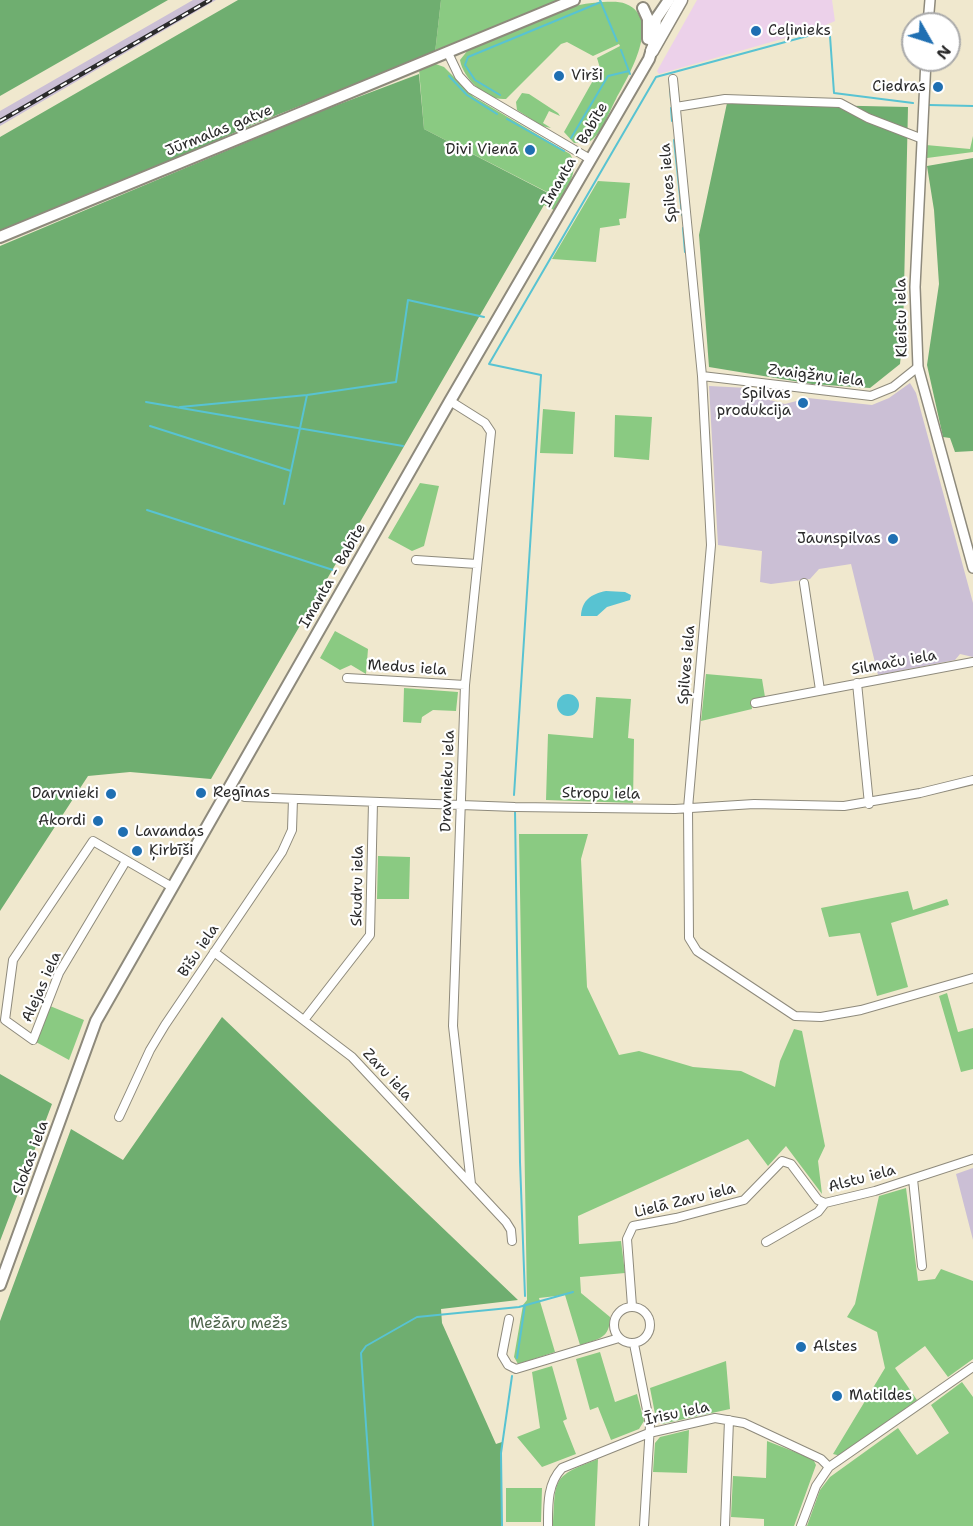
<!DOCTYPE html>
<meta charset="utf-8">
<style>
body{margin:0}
#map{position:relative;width:973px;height:1526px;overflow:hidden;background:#f0e8ce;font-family:"Shantell Sans",sans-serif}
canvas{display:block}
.north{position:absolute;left:901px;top:12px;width:60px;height:60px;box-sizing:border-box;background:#fff;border:2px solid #aaa;border-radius:50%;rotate:129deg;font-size:16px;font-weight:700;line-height:24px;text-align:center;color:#2b2b2b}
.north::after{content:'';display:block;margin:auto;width:21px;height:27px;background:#1f6fb2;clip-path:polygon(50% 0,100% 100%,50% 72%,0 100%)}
</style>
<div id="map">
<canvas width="973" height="1526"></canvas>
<div class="north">N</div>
</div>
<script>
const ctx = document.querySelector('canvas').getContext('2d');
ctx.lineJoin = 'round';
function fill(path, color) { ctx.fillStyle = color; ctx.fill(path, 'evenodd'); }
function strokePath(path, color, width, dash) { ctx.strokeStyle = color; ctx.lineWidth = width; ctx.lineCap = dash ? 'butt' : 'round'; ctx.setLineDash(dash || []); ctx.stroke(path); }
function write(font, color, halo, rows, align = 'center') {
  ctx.font = font + ' "Shantell Sans",sans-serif'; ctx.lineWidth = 4.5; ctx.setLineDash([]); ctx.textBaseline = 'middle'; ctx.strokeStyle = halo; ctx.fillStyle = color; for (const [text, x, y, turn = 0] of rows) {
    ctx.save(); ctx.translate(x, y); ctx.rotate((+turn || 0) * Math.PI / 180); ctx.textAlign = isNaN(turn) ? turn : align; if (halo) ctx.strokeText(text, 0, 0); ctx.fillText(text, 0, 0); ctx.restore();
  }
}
fill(new Path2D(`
 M697,0H832L835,21L817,29L659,74L657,71Z`), '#ecd1ea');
fill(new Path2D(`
 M193,0H216L0,126V111Z
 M910,383L916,393L973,603V657L960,654L955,660L878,675L851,564L819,569L810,579L771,584L760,582L762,551L718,545L709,386L748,388L758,397L785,404L808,398L872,405L889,398Z
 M973,1168V1240L956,1174Z`), '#cbbfd5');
fill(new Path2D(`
 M441,0H563L435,53Z
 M603,2C610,2 619,1 626,4C663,19 628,77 616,99C609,112 602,134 589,142L574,143L564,132L600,68L597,58L620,46L619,44L593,56L567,42L561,44L506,99C486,101 463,78 460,60L468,50C509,31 557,4 603,2Z
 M433,63L444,67L474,97L570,154C582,172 563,193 554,210L544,205L547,192L424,129L419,69Z
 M522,93L529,94L558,113L560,116L549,111L543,123L551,128L542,126L517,110L516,102Z
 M973,136V152L927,158L926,145L970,149Z
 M598,181L630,183L626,218L619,219L620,225L600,228L596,262L552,259Z
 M543,409L575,412L573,454L540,453Z
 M615,415L652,417L649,460L614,457Z
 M420,483L439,486L424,546L412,551L388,538Z
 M335,631L368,649L366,674L351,665L340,670L320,658Z
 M706,674L762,679L765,697L751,700L752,709L701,721Z
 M404,688L458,692L456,711L433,710L422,717L421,723L403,722Z
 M596,697L631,699L628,738L634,739L633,803L546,800L548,734L593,738Z
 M519,834H588L581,859L587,987L619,1055L639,1051L693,1067L741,1071L775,1087L780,1061L794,1029L802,1031L825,1146L818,1161L822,1194L786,1146L768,1166L748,1139L578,1216L579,1244L621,1241L625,1273L580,1277L581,1293L610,1317C610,1339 598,1339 580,1345L565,1295L539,1298L555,1352L518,1364L514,1357L523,1305L527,1300Z
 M378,856L410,857L409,899H377Z
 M908,891L913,910L947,899L949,905L891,923L908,987L877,996L860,933L829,937L821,908Z
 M947,993L958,1032L973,1028V1069L961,1072L939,996Z
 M50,1006L84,1020L69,1060L36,1042Z
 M906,1188L918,1281L935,1279L941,1269L973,1281V1359L948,1377L925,1346L895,1368L917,1400L841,1456L833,1454L885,1368L877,1332L847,1317L855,1304L879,1196Z
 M600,1352L615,1402L637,1394L644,1421L639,1429L611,1440L598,1407L590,1410L576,1359Z
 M726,1361L730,1409L662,1424L656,1419L650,1388Z
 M552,1366L567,1419L563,1421L576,1454L542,1467L517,1437L540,1428L532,1372Z
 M962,1382L973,1397V1526H807L820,1490L830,1477L898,1428L917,1455L949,1433L931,1405Z
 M689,1430L687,1473L653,1472L655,1443L660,1437Z
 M767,1441L813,1459L816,1465L794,1526H764V1519L731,1517L733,1476L766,1478Z
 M598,1459L595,1526H553C556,1478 551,1477 598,1459Z
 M506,1488H542L541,1522H506Z`), '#8aca82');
fill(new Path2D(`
 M0,0H168L0,96Z
 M238,0H441L435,53L259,122L67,206L0,231V137Z
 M419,74L424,129L548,193L544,205L211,779L130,772L88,776L0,911V246L316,113Z
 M727,103L908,107L903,335L900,364L870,388L812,384L709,367L699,235Z
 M973,158V451L955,452L950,438L943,437L927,365L939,284L934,210L927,166Z
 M222,1017L518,1300L441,1309L442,1323L496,1444L502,1442V1526H0V1321L71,1129L123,1160Z
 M0,1074L52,1104L0,1241Z`), '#6fae70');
fill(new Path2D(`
 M606,591L625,592L631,595L630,600L607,607L597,616H581C582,600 591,594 606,591Z
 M557 705a11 11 0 1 1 22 0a11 11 0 1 1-22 0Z`), '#58c3d2');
strokePath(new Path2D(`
 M600,0L617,41
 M621,50L630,74
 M449,76L467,95L497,114
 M670,85L671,100
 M500,95L475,80L465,65L468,57L601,2
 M929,105L973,106
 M671,108L672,121
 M507,119L564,151
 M571,138L608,76L629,71
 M674,140L682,215
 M683,228L685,252
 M146,402L403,446
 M180,407L307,395L396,382L408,300L484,317
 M150,426L291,471
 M284,504L307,395
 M147,510L333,570
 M514,795L541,375L489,364L656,77L826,31L830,36L834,93L913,103
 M515,810L520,1162L525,1296
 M517,1358L525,1305
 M373,1526L361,1353L366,1346L417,1317L519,1307L573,1292
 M502,1526L501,1453L512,1376`), '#58c3d2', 2);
const minor = new Path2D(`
 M448,53L459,76L471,89L590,159
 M673,79L702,376L711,545L688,808L689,938L697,951L795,1016L821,1017L861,1010L973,978
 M676,107L725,99L840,103L868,118L920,138
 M702,376L871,396L893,387L918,367
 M450,401L485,423L491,432L465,685L453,1026L471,1184
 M416,560L477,564
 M804,583L820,690
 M347,678L465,685
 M857,683L869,804
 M755,703L973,662
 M227,790L245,797L515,807L675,809L754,804L844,806L920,793L973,780
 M126,861L59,973L33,1040L5,1020L13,960L93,841L172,887
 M214,952L352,1057L506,1222L511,1230L512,1241
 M304,1020L370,935L373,802
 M119,1117L150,1050L165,1025L282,852L292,830L293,799
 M913,1179L922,1266
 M766,1242L818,1212L825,1203
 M632,1306L627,1239L633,1226L676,1218L744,1200L782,1161L791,1164L818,1200L825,1203L875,1191L973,1159
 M614 1325a18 18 0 1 1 36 0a18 18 0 1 1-36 0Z
 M509,1319L502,1355L508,1365L516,1369L619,1338
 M634,1344L650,1425L644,1526
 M548,1526C548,1505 547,1484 562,1468L649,1433L715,1418L744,1423L821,1459L829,1467
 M725,1526L729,1420
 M801,1526L816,1486L829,1467L973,1367`);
const tertiary = new Path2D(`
 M928,24L930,0
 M926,60L915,287L918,367L973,568`);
const secondary = new Path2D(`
 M643,8L648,19V39
 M0,237L574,0
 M0,1285L96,1021L450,401L649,59L653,46L656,19L669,0`);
const trunk = new Path2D(`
 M652,51L681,0`);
strokePath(minor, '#8e8a7c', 10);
strokePath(tertiary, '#8e8a7c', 12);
strokePath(secondary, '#8e8a7c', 14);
strokePath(trunk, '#8e8a7c', 15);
strokePath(minor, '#fff', 8);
strokePath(tertiary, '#fff', 9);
strokePath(secondary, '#fff', 10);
strokePath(trunk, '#fff', 12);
const rail = new Path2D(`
 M0,121L210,0`);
strokePath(rail, '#2b2b2b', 4.5);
strokePath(rail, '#fff', 2, [7]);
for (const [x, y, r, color] of [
 [756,31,6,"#1f6fb2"],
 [559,76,6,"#1f6fb2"],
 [938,87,6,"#1f6fb2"],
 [530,150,6,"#1f6fb2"],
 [803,403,6,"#1f6fb2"],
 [893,539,6,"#1f6fb2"],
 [201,793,6,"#1f6fb2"],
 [111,794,6,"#1f6fb2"],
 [98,821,6,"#1f6fb2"],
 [123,832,6,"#1f6fb2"],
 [137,851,6,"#1f6fb2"],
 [801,1347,6,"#1f6fb2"],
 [837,1396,6,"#1f6fb2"]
]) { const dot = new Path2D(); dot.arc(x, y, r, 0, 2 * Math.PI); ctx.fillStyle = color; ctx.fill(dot); strokePath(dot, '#fff', 2); }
write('15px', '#2b2b2b', '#fff', [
 ["Ceļinieks",768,31],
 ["Virši",571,76],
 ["Ciedras",926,87,"right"],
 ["Divi Vienā",518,150,"right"],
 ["Spilvas",791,394,"right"],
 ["produkcija",791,411,"right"],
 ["Jaunspilvas",881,539,"right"],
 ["Regīnas",213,793],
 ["Darvnieki",99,794,"right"],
 ["Akordi",86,821,"right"],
 ["Lavandas",135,832],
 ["Ķirbīši",149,851],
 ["Alstes",813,1347],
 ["Matildes",849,1396]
], 'left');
write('15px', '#2b2b2b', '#fff', [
 ["Jūrmalas gatve",219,131,-22],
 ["Imanta - Babīte",575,155,-60],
 ["Spilves iela",669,183,-95],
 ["Kleistu iela",902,318,-91],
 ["Zvaigžņu iela",816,376,7],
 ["Imanta - Babīte",333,576,-60],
 ["Silmaču iela",894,663,-10],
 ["Spilves iela",687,665,-85],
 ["Medus iela",407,668,4],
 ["Dravnieku iela",448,781,-88],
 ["Stropu iela",601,794,1],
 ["Skudru iela",358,886,-89],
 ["Bišu iela",199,951,-56],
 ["Alejas iela",42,987,-66],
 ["Zaru iela",387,1075,47],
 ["Slokas iela",31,1158,-70],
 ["Alstu iela",862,1179,-15],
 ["Lielā Zaru iela",685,1201,-14],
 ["Īrisu iela",677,1414,-12]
]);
write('15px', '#4c6349', '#fff', [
 ["Mežāru mežs",239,1324]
]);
</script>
